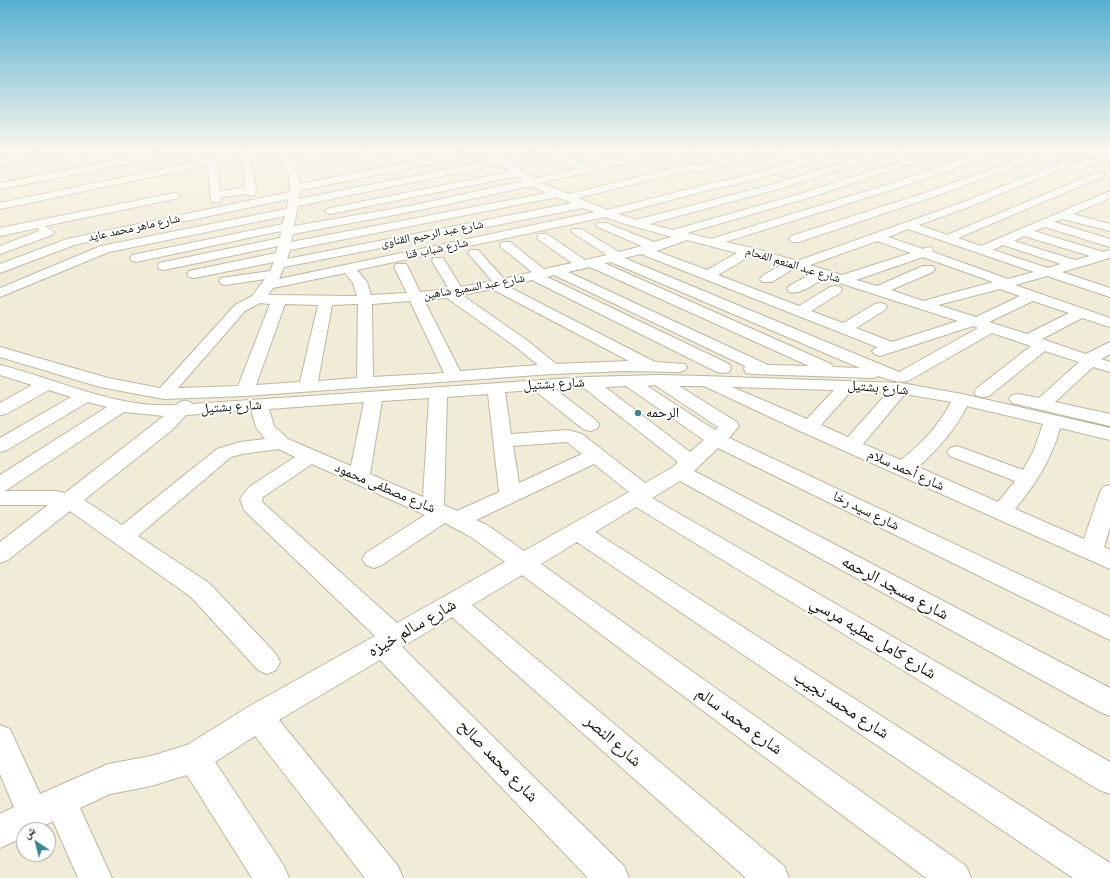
<!DOCTYPE html>
<meta charset="utf-8">
<style>
body{margin:0}
#map{position:relative;width:1110px;height:878px;overflow:hidden;background:#f1ecd7;font-family:"Zilla Slab","Noto Naskh Arabic",serif}
canvas{display:block}
.north{position:absolute;left:16px;top:822px;width:40px;height:40px;box-sizing:border-box;background:#fff;border:1px solid #a09f9d;border-radius:50%;rotate:325deg;font-size:11px;font-weight:700;line-height:16px;text-align:center;color:#121009}
.north::after{content:'';display:block;margin:auto;width:14px;height:18px;background:#3e8490;clip-path:polygon(50% 0,100% 100%,50% 72%,0 100%)}
</style>
<div id="map">
<canvas width="1110" height="878"></canvas>
<div class="north">ش</div>
</div>
<script>
const ctx = document.querySelector('canvas').getContext('2d');
ctx.lineJoin = 'round';
function strokePath(path, color, width, dash) { ctx.strokeStyle = color; ctx.lineWidth = width; ctx.lineCap = dash ? 'butt' : 'round'; ctx.setLineDash(dash || []); ctx.stroke(path); }
function fill(path, color) { ctx.fillStyle = color; ctx.fill(path, 'evenodd'); }
function write(font, color, halo, rows, align = 'center') {
  ctx.font = font + ' "Zilla Slab","Noto Naskh Arabic",serif'; ctx.lineWidth = 4; ctx.setLineDash([]); ctx.textBaseline = 'middle'; ctx.strokeStyle = halo; ctx.fillStyle = color; for (const [text, x, y, turn = 0] of rows) {
    ctx.save(); ctx.translate(x, y); ctx.rotate((+turn || 0) * Math.PI / 180); ctx.textAlign = isNaN(turn) ? turn : align; if (halo) ctx.strokeText(text, 0, 0); ctx.fillText(text, 0, 0); ctx.restore();
  }
}
const minor = new Path2D(`
 M55,148H96L81,153L74,149L0,165V159Z
 M177,148H197L193,151L0,189V183Z
 M262,148H285L290,159L347,148H368L364,151L292,164L299,177L300,184L480,148H498L497,151H495L504,158L539,151L536,148H548L587,166L599,164L567,148H579L609,161L645,153L646,150L652,148H668L657,153L656,156L541,183L569,194L691,164L700,166L772,148H788L700,172L691,170L578,198L607,210L716,182L733,179L847,148H863L738,184L716,188L618,214L636,220L774,184L891,148H906L782,188L649,224L673,230L800,194L944,148H958L808,198L687,233L711,239L893,183L995,148L1006,149L1005,151L901,187L725,242L753,248L797,261L958,204L1061,163L1064,162L1069,165L1067,167L966,208L919,225L947,235L1096,173H1102L1104,175L1102,177L958,238L981,246L1110,191V198L1073,214L1110,224V231L1063,219L1054,222L1110,239V247L1045,227L1034,231L1103,252L1110,250V258L1062,272L1110,288V297L1047,276L1015,285L1110,318V327L1082,318L1042,339L1086,354L1110,342V354L1101,359L1110,362V372L1093,367L1055,402L1110,414V426L1012,403L1009,399L1012,395L1018,394L1039,398L1079,362L1045,351L989,396L983,397L977,396L974,392L977,388L1031,346L992,333L908,381C898,383 889,380 879,376L873,378L752,374L746,373L744,369L745,366L554,275L547,277L729,364L731,368L729,372L723,373L717,372L532,280L507,286L655,362L685,364L687,367L685,370L679,372L624,371L552,374L245,396L164,399L100,387L0,357V347L108,378L160,388L235,305L252,296L265,279L226,285L221,284L219,281L221,278L270,271L274,262L194,278L189,277L187,274L189,271L276,253L278,246L164,270L159,269L158,266L159,263L280,238L281,231L136,262L132,261L130,258L132,255L283,224L285,216L109,252L0,297V288L101,246L286,209L289,199L74,245L0,273V264L67,239L290,192L289,177L277,151L251,156L256,190L255,195L251,196L246,194L221,197L220,202L216,203L211,200L208,165L0,209V203ZM486,153L494,160L299,199L301,190ZM547,155L577,169L533,179L510,162ZM242,158L245,188L220,191L217,163ZM500,164L510,172L330,208L324,211L330,214L517,176L523,181L415,205L294,226L298,206ZM531,186L547,193L291,242L293,234L415,211ZM557,197L572,203L287,259L290,250ZM583,208L595,212L279,279L284,267ZM605,217L625,224L672,237L654,242L606,223H598L596,225L598,227L642,246L619,252L581,229H573L571,231L573,233L607,255L585,260L547,234H539L537,237L539,240L572,263L544,269L510,242H502L500,245L502,248L532,272L504,279L478,250H470L468,253L492,281L461,287L443,258H433L432,261L449,289L420,292L408,267L406,264H396L394,267L407,293L371,295L367,282L357,270ZM908,229L1034,272L1008,279L933,252L932,248L928,247L923,249L888,237ZM1024,236L1090,256L1075,260L1014,241ZM687,240L737,253L707,270L656,251ZM877,241L911,253L842,275L810,265ZM1003,245L1061,264L1048,268L993,250ZM641,254L877,347L872,351L874,354L880,356L973,326L978,328L899,372L624,258ZM750,256L781,265L762,276L760,279L762,282H772L793,269L811,274L789,286L787,289L789,292C801,295 814,284 824,278L958,321L892,342L856,328L885,310L887,307L885,304L880,303L875,304L843,323L811,311L840,293L842,290L840,287L835,286L830,287L799,306L718,275ZM923,257L993,282L923,301L891,290L933,272L935,269L933,266H923L877,286L856,280ZM611,262L860,368L833,367L831,364L604,263ZM590,267L809,366L768,365L568,272ZM345,273L353,283L357,296L268,295L273,288ZM492,289L629,361L556,364L528,341L462,295ZM1000,289L1020,296L976,317L938,305ZM447,298L516,347L538,365L460,371L424,300ZM410,301L444,373L373,377L372,304ZM1033,301L1069,313L1027,334L989,322ZM260,303L270,304L238,386L178,388L245,311ZM285,304L318,305L300,382L256,385ZM355,304H358L357,378L318,381L332,305Z
 M375,148H385L389,152L384,155Z
 M704,148H721L668,163L663,160L665,158Z
 M1036,148H1050L1064,153L1066,155L1064,157L1042,162L1039,161L1037,159L1039,157L1050,154Z
 M1068,148H1084L1110,155V161L1104,159L1103,162L1072,171L1069,170L1067,168L1069,166L1098,158Z
 M1033,154L1036,155L1038,157L1036,159L933,197L799,242H791L789,239L791,236L925,193Z
 M175,193L180,196L179,198L45,226L54,232L52,235L0,254V246L39,231L38,228L0,236V228Z
 M0,365C56,379 118,409 176,405C181,400 188,399 192,404L587,377L659,375L702,376L901,383L962,394L1110,428V440L1060,428C1051,461 1036,483 1015,509L1084,539L1100,492L1103,487L1110,485V527L1104,547L1110,550V569L802,432L704,386H679L737,422L739,426L729,438L1110,617V640L718,448L694,471L1110,688V716L1100,712L680,481L652,498L1110,762V794L1099,790L636,507L595,532L1110,863V878H1073L577,542L541,564L966,866L971,878H926L522,575L472,605L784,866L789,878H746L452,617L402,647L624,866L629,878H588L380,660L279,720L398,866L403,878H365L255,736L215,762L284,866L289,878H252L187,775L151,786L110,794L80,808L112,878H78L53,821L36,830H24V837L0,848V814L14,807L0,774V725L10,729L40,794L108,764L151,756L187,745L248,707L375,636L244,510L240,499L249,487L295,457L279,449L242,454L231,457L138,536L209,583L276,654L280,662L276,670L267,674L258,670L191,597L70,511L8,560L0,563V542L48,505H0V475L107,407L88,402L7,450L0,452V438L71,397L49,390L6,414L0,415V403L32,385L0,375ZM655,385L718,427L715,430L647,386ZM626,386L704,440L690,452L605,387ZM732,387L834,390L807,419ZM584,388L678,462L673,467L645,483L582,434L568,430L511,434L505,392L534,390L583,429L590,431L597,429L599,425L597,421L555,389ZM852,390L888,392L848,437L821,425ZM488,394L499,492L457,511L444,505L447,397ZM905,394L951,402C938,427 923,442 901,460L863,444ZM429,398L423,497L370,474L382,401ZM364,402L351,466L288,439L274,426L269,409ZM967,406L1043,424L1034,450L1023,470L957,446L950,448L947,452L950,456L1015,481L998,502L918,467C938,449 955,430 967,406ZM251,410L256,427L265,439L240,442L217,449L122,525L84,500L172,430L186,415ZM124,412L164,416L65,493L56,491H5ZM567,442L582,454L519,483L513,446ZM312,464L425,515L366,553L362,559L366,565L374,568L382,565L445,523L471,537L505,562L397,623L262,502L263,497ZM594,464L629,492L524,551L487,525L476,520Z`);
strokePath(minor, '#bcb7a3', 2);
fill(minor, '#fff');
const sky = ctx.createLinearGradient(0, 0, 0, 271);
sky.addColorStop(0, '#55b0d1');
sky.addColorStop(0.55, '#f9f6ed');
sky.addColorStop(1, '#f9f6ed00');
ctx.fillStyle = sky;
ctx.fillRect(0, 0, 1110, 271);
for (const [x, y, r, color] of [
 [638,413,4,"#3e8490"]
]) { const dot = new Path2D(); dot.arc(x, y, r, 0, 2 * Math.PI); ctx.fillStyle = color; ctx.fill(dot); strokePath(dot, '#fff', 1.5); }
write('12px', '#121009', '#fff', [
 ["شارع ماهر محمد عايد",134,228,-12],
 ["شارع عبد الرحيم القناوى",432,234,-11],
 ["شارع شباب قنا",437,249,-12],
 ["شارع عبد المنعم الفحام",793,265,17],
 ["شارع عبد السميع شاهين",474,287,-10]
]);
write('14px', '#121009', '#fff', [
 ["شارع بشتيل",554,384,-3],
 ["شارع بشتيل",878,388,5],
 ["شارع بشتيل",231,407,-4],
 ["شارع أحمد سلام",906,470,24],
 ["شارع مصطفى محمود",385,488,23],
 ["شارع سيد رخا",866,511,26]
]);
write('14px', '#121009', '#fff', [
 ["الرحمه",646,413]
], 'left');
write('17px', '#121009', '#fff', [
 ["شارع مسجد الرحمه",895,588,28],
 ["شارع سالم خيزه",412,628,-30],
 ["شارع كامل عطيه مرسي",873,638,31],
 ["شارع محمد نجيب",841,705,33],
 ["شارع محمد سالم",739,721,36],
 ["شارع النصر",613,741,41],
 ["شارع محمد صالح",498,761,46]
]);
</script>
